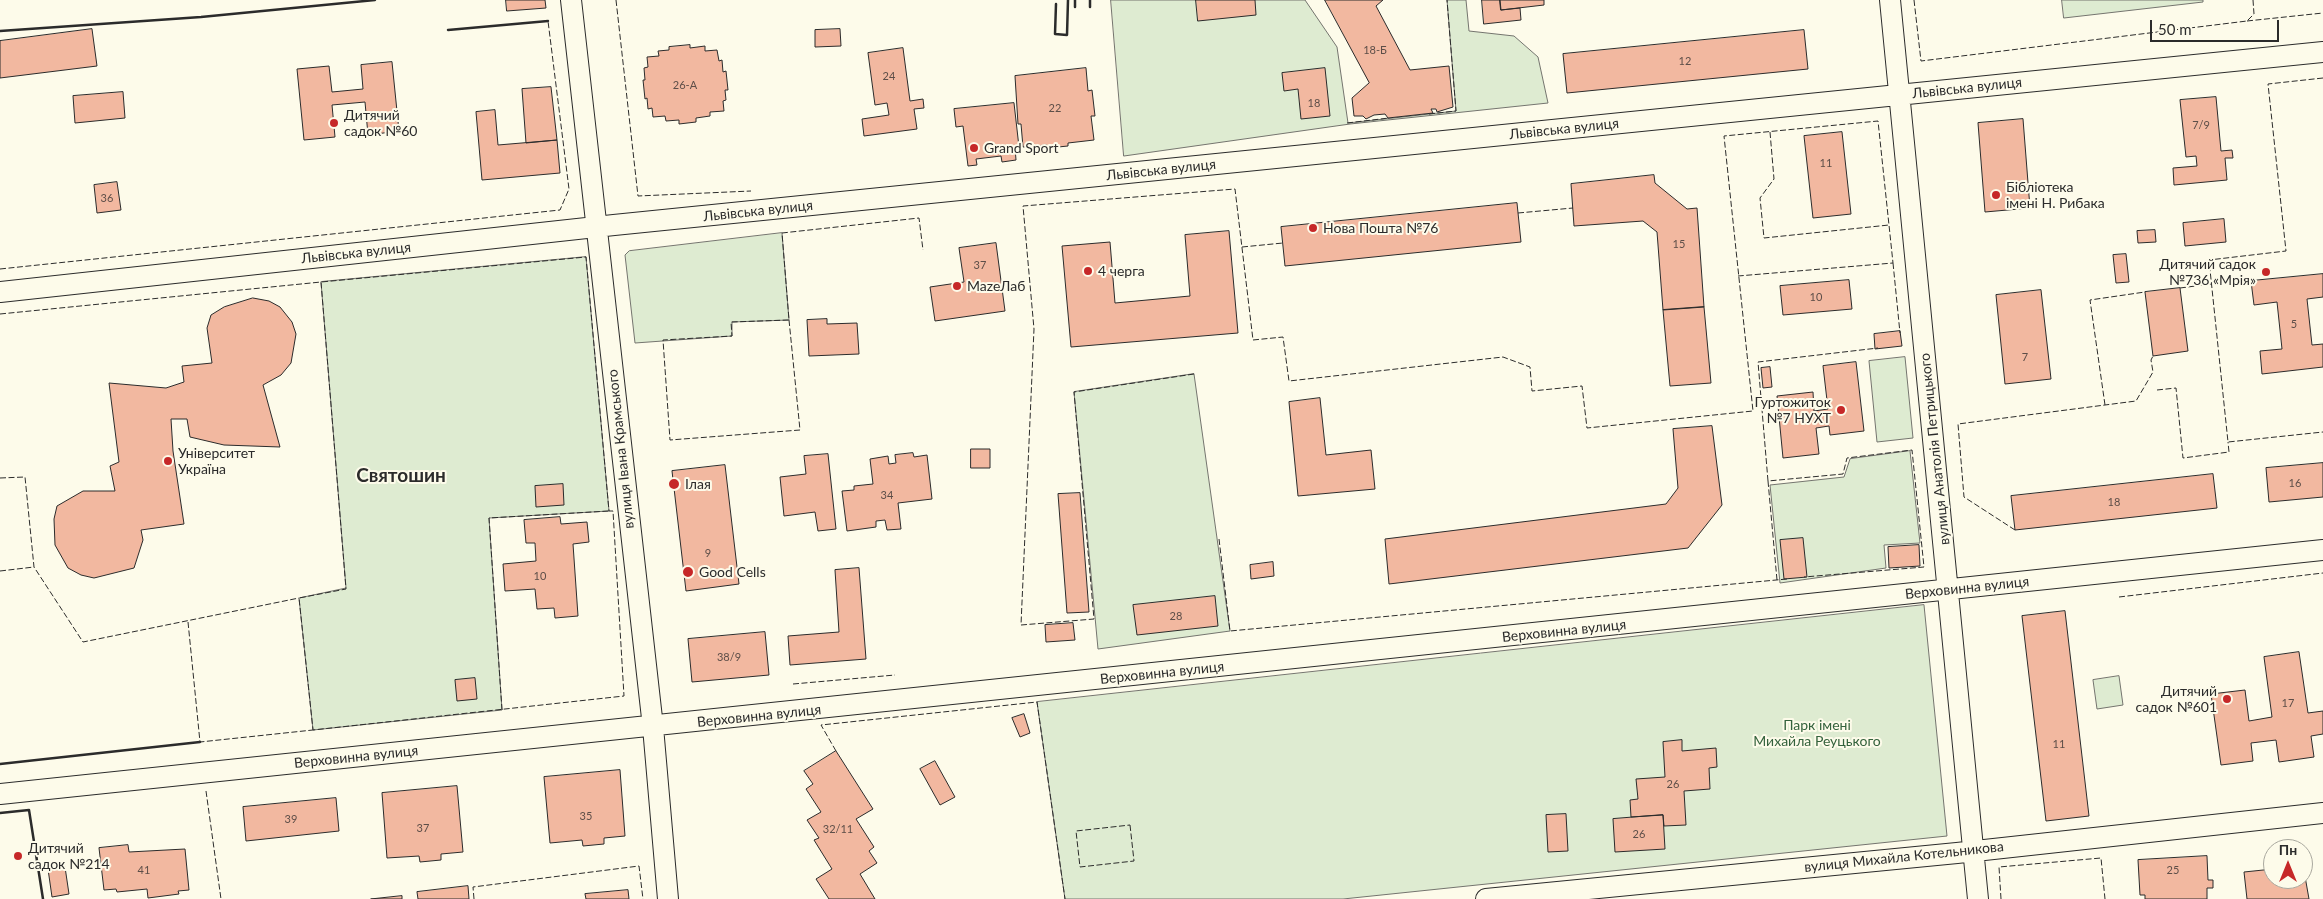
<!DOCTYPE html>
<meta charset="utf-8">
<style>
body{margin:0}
#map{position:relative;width:2323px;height:899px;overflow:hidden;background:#fdfbea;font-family:Lato,sans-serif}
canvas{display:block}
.north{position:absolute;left:2263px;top:839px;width:50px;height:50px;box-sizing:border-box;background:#fdfbea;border:1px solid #a9a89e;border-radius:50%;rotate:0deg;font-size:14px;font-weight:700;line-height:20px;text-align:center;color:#2b2b2b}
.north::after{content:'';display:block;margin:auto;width:18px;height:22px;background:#c62828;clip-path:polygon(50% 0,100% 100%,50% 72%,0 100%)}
.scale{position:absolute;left:2150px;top:20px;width:129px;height:22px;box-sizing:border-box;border:2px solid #2b2b2b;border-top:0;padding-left:6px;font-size:15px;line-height:18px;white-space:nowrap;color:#2b2b2b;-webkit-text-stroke:4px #fdfbea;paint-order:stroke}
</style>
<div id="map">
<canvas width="2323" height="899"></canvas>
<div class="north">Пн</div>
<div class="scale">50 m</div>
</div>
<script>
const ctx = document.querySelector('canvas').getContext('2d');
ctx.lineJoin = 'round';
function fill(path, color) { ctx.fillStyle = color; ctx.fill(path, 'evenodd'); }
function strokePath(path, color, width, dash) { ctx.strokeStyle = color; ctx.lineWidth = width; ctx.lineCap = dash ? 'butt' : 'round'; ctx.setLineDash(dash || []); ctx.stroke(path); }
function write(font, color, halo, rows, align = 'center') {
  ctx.font = font + ' Lato,sans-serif'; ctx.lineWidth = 4; ctx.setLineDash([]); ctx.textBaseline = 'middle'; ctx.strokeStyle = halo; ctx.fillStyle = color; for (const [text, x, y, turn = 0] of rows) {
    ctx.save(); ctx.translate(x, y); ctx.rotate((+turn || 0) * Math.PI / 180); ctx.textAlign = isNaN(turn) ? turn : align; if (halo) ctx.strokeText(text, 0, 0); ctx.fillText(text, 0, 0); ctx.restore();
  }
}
const green = new Path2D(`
 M1111,0H1305L1337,47L1348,123L1456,111L1447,0H1466L1469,31L1514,36L1538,57L1548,103L1350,124L1124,156Z
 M2062,0H2203V2L2064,18Z
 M782,233L789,320L732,322V336L635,343L625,255L629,251Z
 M586,257L609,511L489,518L502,710L313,730L299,598L346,588L321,282Z
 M1905,357L1913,438L1877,442L1869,361Z
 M1194,374L1230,631L1098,649L1074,392Z
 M1910,451L1920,543L1884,545L1886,568L1780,583L1770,485L1844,477L1850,459Z
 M1924,605L1947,836L1343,899H1065L1037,702Z
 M2119,676L2123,705L2097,709L2093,680Z`);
fill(green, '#deebd1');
strokePath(green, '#74746e', 1);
const building = new Path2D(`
 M506,0H545L546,8L507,11Z
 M1196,0H1255L1256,15L1198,21Z
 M1325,0H1383L1376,6L1410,70L1449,66L1453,107L1437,112L1436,109H1431L1433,113L1388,118L1385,114L1374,115L1366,119L1363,116H1354L1352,98L1369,83Z
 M1482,0H1500L1501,10L1520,8L1521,20L1484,24Z
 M1500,0H1544V5L1501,10Z
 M92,29L97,66L0,78V41Z
 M840,29L841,46L815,47V30Z
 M1804,30L1808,69L1567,93L1563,54Z
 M690,45V48L705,46V51L717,50L719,61L722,60L723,72L726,71L728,90H725L726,100L723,101L724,111L710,112V116L696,118V122L679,124V120L666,121L665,116L653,117L652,108L648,109L647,98L645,99L643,80H645L644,68L648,67L647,57L659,56L658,51L669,50V47Z
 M903,48L910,101L923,99L924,108L914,109L917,129L864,136L862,119L889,115L887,103L875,105L868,53Z
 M392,62L399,131L368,135L365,102L332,105L335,137L304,140L297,69L329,66L332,92L363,89L361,65Z
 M1086,68L1088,91L1092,90L1095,116H1091L1094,140L1068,143V146L1048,148L1047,145L1023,147L1021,124H1018L1015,76Z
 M1325,68L1330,116L1301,119L1298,89L1284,91L1282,73Z
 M551,87L557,140L526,143L522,89Z
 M123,92L125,118L75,123L73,96Z
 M2216,97L2221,151L2232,150L2233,158H2225L2227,180L2174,185L2173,168L2197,166L2196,156L2186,157L2180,100Z
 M1014,103L1019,147H1015L1016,160L1002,162L1001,156L976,159L977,165L968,166L963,126L956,127L954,109Z
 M495,110L498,145L557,140L560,173L482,180L476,112Z
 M2023,119L2030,208L1985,212L1978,123Z
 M1842,132L1851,214L1813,218L1804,136Z
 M1654,175L1655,183L1687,209L1697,208L1704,307L1663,310L1657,232L1643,221L1574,226L1571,184Z
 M117,182L121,210L97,213L94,185Z
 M1517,203L1521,242L1285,266L1281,227Z
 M2224,219L2226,242L2185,246L2183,223Z
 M2155,230L2156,242L2138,243L2137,231Z
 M1229,231L1238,333L1071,347L1062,246L1110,242L1115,303L1190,296L1185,235Z
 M996,243L1005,311L935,321L930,287L964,282L959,248Z
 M2126,254L2129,282L2116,283L2113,255Z
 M2323,274V297L2307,299L2312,345L2323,344V367L2262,374L2260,351L2282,349L2277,302L2254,305L2251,281Z
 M1849,280L1852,309L1783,315L1780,286Z
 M2180,288L2188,351L2153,356L2145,292Z
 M2041,290L2051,379L2005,384L1996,295Z
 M253,298L269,301L280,307L292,322L296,334L291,363L281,375L263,385L280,447L224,445L190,437L187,419H171L173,451L184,524L141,530L143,540L134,568L94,578L81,575L68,568L55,545L54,519L57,506L83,491H115L110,466L119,462L109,383L166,388L184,382L182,366L212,363L207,328L211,315L224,307Z
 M1704,307L1711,383L1670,386L1663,310Z
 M827,319V324L857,323L859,354L809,356L807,320Z
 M1900,331L1902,346L1875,349L1874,334Z
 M1856,362L1864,431L1830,435L1829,426L1816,428L1819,454L1783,458L1777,396L1813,392L1814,411L1828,409L1823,366Z
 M1770,367L1772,387L1763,388L1761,368Z
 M1320,398L1326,455L1371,450L1375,489L1298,496L1289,402Z
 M1712,426L1722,505L1688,548L1389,584L1385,539L1666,504L1678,488L1673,429Z
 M971,449H990V468H971Z
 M913,453L914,457L927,455L932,499L898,503L901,529L887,530L885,520L876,521V527L847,531L842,491L854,490V486L873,484L870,459L888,456L889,464L896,463L895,455Z
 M828,454L836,529L818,531L815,512L784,516L780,477L806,474L804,456Z
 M2323,463V497L2269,502L2266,468Z
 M725,465L739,584L686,591L672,471Z
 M2213,474L2217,508L2015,530L2011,496Z
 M563,484L564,505L536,507L535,486Z
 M1080,493L1089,612L1067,613L1058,494Z
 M560,517L561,524L587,522L589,542L573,544L578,616L555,618L554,608L537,609L535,589L505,591L503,564L536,561L535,543H526L524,520Z
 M1803,538L1807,577L1784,579L1780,540Z
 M1919,545L1920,566L1889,568L1888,547Z
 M1273,562L1274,576L1251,579L1250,565Z
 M859,568L866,659L790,665L788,636L839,632L835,570Z
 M1215,596L1218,626L1137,635L1133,605Z
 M2065,611L2089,816L2046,821L2022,616Z
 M1073,623L1075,640L1046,642L1045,625Z
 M765,632L769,675L692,682L688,639Z
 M2299,652L2308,713L2323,711V734L2311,736L2314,757L2279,762L2276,740L2251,743L2253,761L2221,765L2211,694L2245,690L2249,721L2272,717L2264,657Z
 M475,678L477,699L457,701L455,680Z
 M1024,714L1030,733L1020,737L1012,718Z
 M1682,740V751L1716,748L1717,767L1709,768L1710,789L1684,791L1686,825L1664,826L1663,815L1631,817L1630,800L1638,799L1636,779L1665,777L1663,742Z
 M836,751L873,809L856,819L874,847L869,851L877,863L860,874L875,899H829L816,879L832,869L814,840L819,838L807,820L821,812L806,789L813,784L804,771Z
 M935,761L955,797L940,805L920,769Z
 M620,770L625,836L604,838V844L583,846L582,840L550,843L544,777Z
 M457,786L463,852L441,854V860L420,862L419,856L387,858L382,793Z
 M336,798L339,831L246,841L243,807Z
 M1566,814L1568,851L1548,852L1546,815Z
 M1663,815L1665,849L1615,852L1613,819Z
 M128,845L129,852L185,849L189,890L178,891L179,894L148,898L147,889L117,892L116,889L104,890L99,848Z
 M2207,856L2208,880H2213V888H2207V899H2145V895H2140L2138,860Z
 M2303,865L2309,899H2247L2244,872L2273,869V879H2303Z
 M65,867L69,894L52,897L48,869Z
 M468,886L469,899H418L417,892Z
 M628,890L629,899H586L585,894Z
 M402,896V899H371Z`);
fill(building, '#f2b8a0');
strokePath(building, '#2b2b2b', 1);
const minor = new Path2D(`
 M571,0L653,727L668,899
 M1890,0L1978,899
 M0,292L614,225L2323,52
 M0,794L2323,550
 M1486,899L1957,853L2323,813`);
strokePath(minor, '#2b2b2b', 22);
strokePath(minor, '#fdfbea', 20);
strokePath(new Path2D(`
 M616,0L638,196L751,191
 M1914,0L1921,61L2247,21L2254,14L2253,0
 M2247,21L2323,13
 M2323,78L2268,84L2286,251L2209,260L2228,442L2323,432
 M1429,114L1456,111L1447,0
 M1347,123L1389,118
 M1770,132L1774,179L1760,198L1764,238L1889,225
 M1518,213L1573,208
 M1242,247L1283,243
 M1893,263L1900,333
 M0,269L560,210L569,189L548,21
 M2180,288L2211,284
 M0,314L321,282L346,589L299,598L313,730L624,696L613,511H609L586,257L321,282
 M789,320L800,430L670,440L663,340L732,336L731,322L789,320L782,233L919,218L923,250
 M1194,374L1074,392L1094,619L1021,625L1034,329L1023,206L1235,189L1253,340L1283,337L1289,381L1503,357L1530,367L1532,391L1582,386L1587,428L1753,411L1724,136L1878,121L1893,263L1738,276
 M2157,390L2176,388L2183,458L2229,452L2228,442
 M2105,405L2090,300L2145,292
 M0,478L25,477L34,567L83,642L299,598
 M1768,481L1758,362L1878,348
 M2015,530L1964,497L1958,424L2136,401L2153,372L2151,360L2153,356
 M1219,539L1230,631L1787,579
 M0,571L34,567
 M1777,580L1768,481L1843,474L1847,458L1912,450L1924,567L1804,577
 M2119,597L2323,573
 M188,622L200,742L313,730
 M793,684L895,675
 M502,710L489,518L609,511
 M836,751L821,725L1037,702L1065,899
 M206,791L221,899
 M1130,825L1134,861L1080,867L1076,831Z
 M474,899L473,887L639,866L643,899
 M2001,899L1999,867L2101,858L2105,899`), '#2b2b2b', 1, [6, 2.5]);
strokePath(new Path2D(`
 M1056,4L1055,34L1067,35L1068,0
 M1075,7V0
 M1090,7V0
 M448,30L548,21
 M0,31L201,17L375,0
 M0,764L200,742
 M0,813L29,810L43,899`), '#2b2b2b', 2.5);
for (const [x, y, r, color] of [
 [334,123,5,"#c62828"],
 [974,148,5,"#c62828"],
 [1996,195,5,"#c62828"],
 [1313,228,5,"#c62828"],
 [1088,271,5,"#c62828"],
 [2266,272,5,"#c62828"],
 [957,286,5,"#c62828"],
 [1841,410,5,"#c62828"],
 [168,461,5,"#c62828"],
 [674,484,6,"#c62828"],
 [688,572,6,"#c62828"],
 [2227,699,5,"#c62828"],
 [18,856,5,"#c62828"]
]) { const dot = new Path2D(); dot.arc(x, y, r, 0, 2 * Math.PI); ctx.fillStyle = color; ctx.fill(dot); strokePath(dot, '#fdfbea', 2); }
write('11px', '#5d4e48', null, [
 ["18-Б",1375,50],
 ["12",1685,61],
 ["24",889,76],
 ["26-А",685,85],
 ["18",1314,103],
 ["22",1055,108],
 ["7/9",2201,125],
 ["11",1826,163],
 ["36",107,198],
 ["15",1679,244],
 ["37",980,265],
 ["10",1816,297],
 ["5",2294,324],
 ["7",2025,357],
 ["16",2295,483],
 ["34",887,495],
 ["18",2114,502],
 ["9",708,553],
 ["10",540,576],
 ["28",1176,616],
 ["38/9",729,657],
 ["17",2288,703],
 ["11",2059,744],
 ["26",1673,784],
 ["35",586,816],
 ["39",291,819],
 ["37",423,828],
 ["32/11",838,829],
 ["26",1639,834],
 ["41",144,870],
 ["25",2173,870]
]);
write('14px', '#2b2b2b', '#fdfbea', [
 ["Львівська вулиця",1967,88,-6],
 ["Львівська вулиця",1564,129,-6],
 ["Львівська вулиця",1161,170,-6],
 ["Львівська вулиця",758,211,-6],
 ["Львівська вулиця",356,253,-6],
 ["вулиця Івана Крамського",621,449,-96],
 ["вулиця Анатолія Петрицького",1935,449,-96],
 ["Верховинна вулиця",1967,588,-6],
 ["Верховинна вулиця",1564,631,-6],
 ["Верховинна вулиця",1162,673,-6],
 ["Верховинна вулиця",759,716,-6],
 ["Верховинна вулиця",356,757,-6],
 ["вулиця Михайла Котельникова",1904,857,-6]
]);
write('14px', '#2b2b2b', '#fdfbea', [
 ["Дитячий",344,115],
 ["садок №60",344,131],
 ["Grand Sport",984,148],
 ["Бібліотека",2006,187],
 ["імені Н. Рибака",2006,203],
 ["Нова Пошта №76",1323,228],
 ["Дитячий садок",2256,264,"right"],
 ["№736 «Мрія»",2256,280,"right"],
 ["4 черга",1098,271],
 ["MazeЛаб",967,286],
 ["Гуртожиток",1831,402,"right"],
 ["№7 НУХТ",1831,418,"right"],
 ["Університет",178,453],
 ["Україна",178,469],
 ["Ілая",685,484],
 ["Good Cells",699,572],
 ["Дитячий",2217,691,"right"],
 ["садок №601",2217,707,"right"],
 ["Дитячий",28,848],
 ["садок №214",28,864]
], 'left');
write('14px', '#34623c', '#fdfbea', [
 ["Парк імені",1817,725],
 ["Михайла Реуцького",1817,741]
]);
write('bold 19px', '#2b2b2b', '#fdfbea', [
 ["Святошин",401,476]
]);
</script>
